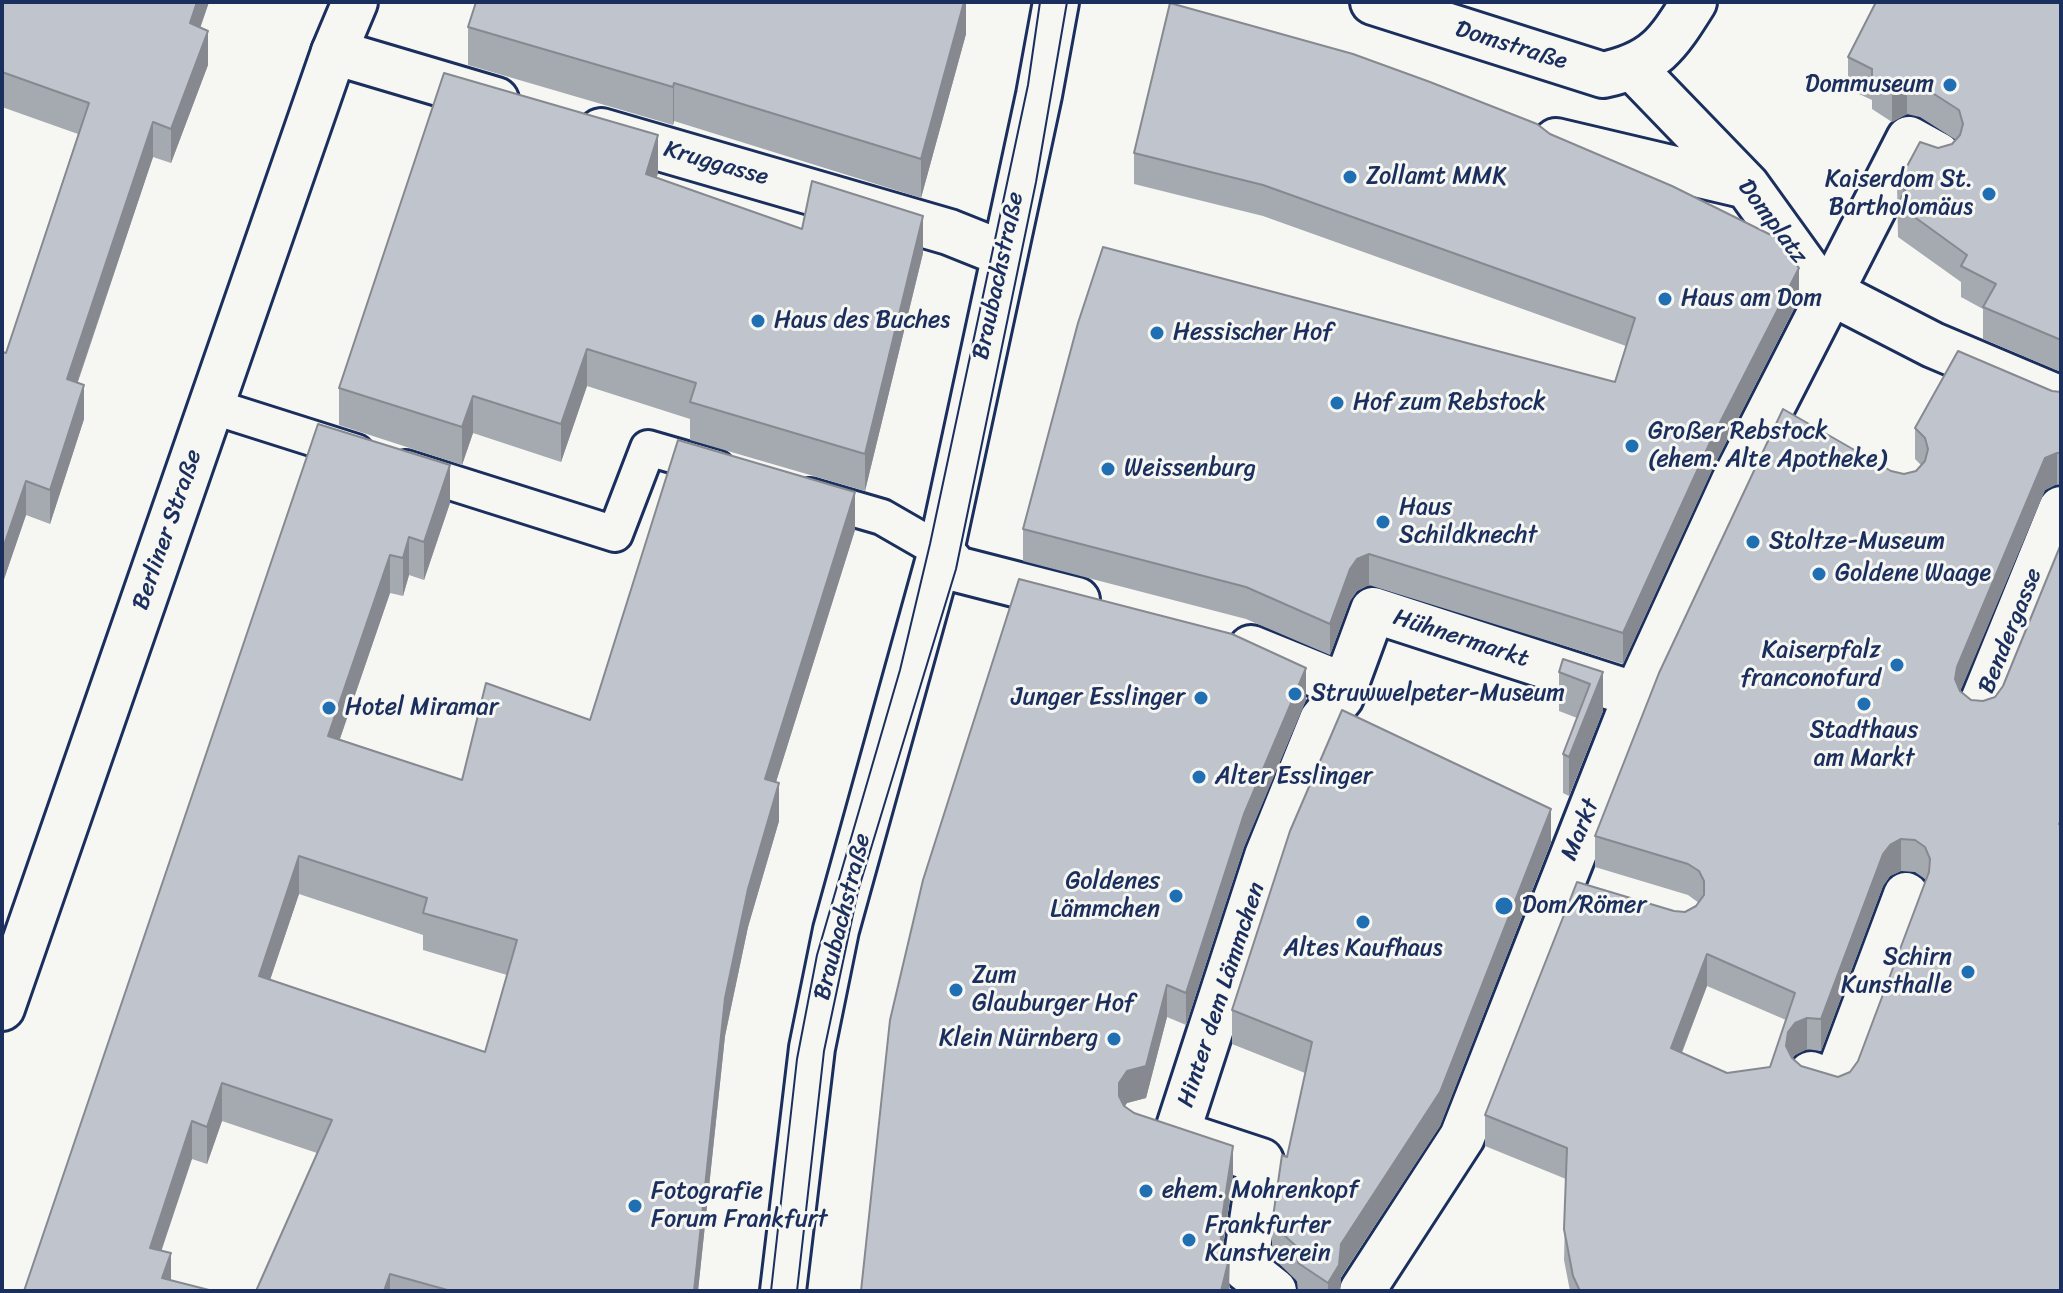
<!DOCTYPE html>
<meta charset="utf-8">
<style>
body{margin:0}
#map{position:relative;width:2063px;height:1293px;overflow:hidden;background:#f6f6f2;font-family:Sriracha,sans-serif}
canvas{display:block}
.frame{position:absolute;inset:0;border:4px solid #1b2f5e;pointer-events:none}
</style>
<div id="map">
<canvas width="2063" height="1293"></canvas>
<div class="frame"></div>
</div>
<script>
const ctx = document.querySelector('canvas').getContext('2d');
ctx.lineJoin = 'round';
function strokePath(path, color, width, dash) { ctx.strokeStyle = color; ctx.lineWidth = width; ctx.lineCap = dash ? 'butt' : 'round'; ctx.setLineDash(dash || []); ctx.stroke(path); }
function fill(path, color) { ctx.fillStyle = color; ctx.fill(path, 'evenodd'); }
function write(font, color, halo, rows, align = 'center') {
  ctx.font = font + ' Sriracha,sans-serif'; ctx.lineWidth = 6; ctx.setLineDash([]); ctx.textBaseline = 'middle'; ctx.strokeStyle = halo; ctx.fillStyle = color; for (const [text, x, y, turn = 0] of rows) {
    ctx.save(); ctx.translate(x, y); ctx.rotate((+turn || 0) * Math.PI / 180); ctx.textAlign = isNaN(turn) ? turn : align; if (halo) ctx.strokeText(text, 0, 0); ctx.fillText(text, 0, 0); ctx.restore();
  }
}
const service = new Path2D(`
 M211,406L356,452
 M406,468L615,534L648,448L717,468
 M810,496L882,517L941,551`);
const pedestrian = new Path2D(`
 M1633,68L1747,186L1814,279L1832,293L1933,345L2061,399
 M1556,141L1747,186
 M941,551L956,569L1077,600
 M1251,648L1345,686
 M1980,708L2061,509
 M1811,1074L1835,1084L1906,895
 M1176,1133L1261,1161L1245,1268L1274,1291
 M1177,1133L1267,856L1322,720L1341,697L1373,610L1636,695
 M1362,1291L1462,1137L1636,695L1734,481L1909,139L1938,155`);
const minor = new Path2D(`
 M1373,2L1603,75C1655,64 1667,45 1694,2
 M334,52L496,100
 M601,131L949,232L1004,254
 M783,1291L812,1048L836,930L941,551L1039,95L1056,2`);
const secondary = new Path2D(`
 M2,1008L334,52L355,2`);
strokePath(service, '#1b2f5e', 40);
strokePath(pedestrian, '#1b2f5e', 50);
strokePath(minor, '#1b2f5e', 50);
strokePath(secondary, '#1b2f5e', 50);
strokePath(service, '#f6f6f2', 34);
strokePath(pedestrian, '#f6f6f2', 44);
strokePath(minor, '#f6f6f2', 44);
strokePath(secondary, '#f6f6f2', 44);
strokePath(new Path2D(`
 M771,1291L797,1059L817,955L900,670L930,544L1028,85L1040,2
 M797,1291L824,1051L858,891L956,569L1036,182L1067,2`), '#1b2f5e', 2);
fill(new Path2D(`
 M2,2H209L200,27L208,65L171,163L153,157L78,382L84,419L50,524L26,515L2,585V352L6,353L78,134L2,107Z
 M966,2V34L921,198L674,121L673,125L468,65V27Z
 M2061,2V372L1983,339V309L1961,297V282L1898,237L1897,185L1938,148L1952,144L1956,140L1920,117L1907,114L1892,122L1872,109V100L1848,89V57Z
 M1550,134L1799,299L1712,470L1623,664L1369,585L1357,591L1350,601L1330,655L1246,619L1023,561V529L1615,382L1626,346L1263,216L1134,184V153Z
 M658,173L656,178L802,229L923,253L865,491L690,440V419L587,386L561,462L473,433L462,465L339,425V388Z
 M2052,391L2061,392V485L2057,484L2045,490L1960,691L2061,1291H1570L1564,1260L1566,1179L1485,1146V1115L1674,911L1685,912L1696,906L1699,903L1688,895L1595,867V836L1891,471L1904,474L1916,471L1921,465L1915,459V428ZM1901,871L1915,872L1925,879L1926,881L1858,1061L1850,1072L1838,1077L1801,1066L1792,1059L1795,1055L1807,1049L1821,1051L1883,886L1890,876ZM1707,986L1786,1020L1770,1067L1727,1073L1682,1053Z
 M318,424L450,503L424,580L409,575L403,596L390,593L340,739L462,780L590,720L855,530L776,782L779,821L748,927L725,1036L698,1291H256L317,1153L222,1121L207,1164L192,1159L24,1291ZM299,894L423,935V950L507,975L485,1052L270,979Z
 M1559,672H1603V711L1569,796L1563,793V754L1577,718L1559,711Z
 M1306,700L1244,847L1186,1025L1167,1017L1146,1098L1127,1103L1125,1106L1233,1178L1223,1247L1230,1288L1229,1291H861Z
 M1551,842L1440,1126L1341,1277L1340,1291H1298L1297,1281L1272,1257V1224L1305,1073L1232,1044V1010Z`), '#a5a9b0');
fill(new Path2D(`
 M197,2H209L190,58V23Z
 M964,2H966V34L921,198V159Z
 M208,31V65L171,163V129Z
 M674,83V121L673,125V87Z
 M1907,83V114L1892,122V90Z
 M153,122V157L67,413V379Z
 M658,135V173L646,212V174Z
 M923,216V253L865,491V454Z
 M1799,268V299L1712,470L1623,664V633L1712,438Z
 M587,349V386L561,462V424Z
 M84,385V419L50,524V490Z
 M473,396V433L462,465V427Z
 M2057,453V484L2045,490L1957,699L1955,679L1957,667L2045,458Z
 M450,465V503L424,580V542Z
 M26,481V515L2,585V551Z
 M855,492V530L765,817V779Z
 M409,537V575L403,596V558Z
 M1369,554V585L1357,591L1350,601L1330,655V624L1350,569L1357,559Z
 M390,555V593L328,773V736Z
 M1306,668V700L1244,847L1186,1025V993L1244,814Z
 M1603,672V711L1569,796V757Z
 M779,783V821L748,927L725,1036L698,1291H694L725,998L748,889Z
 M1551,809V842L1440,1126L1341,1277L1340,1291H1328V1283L1341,1244Z
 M1901,839V871L1890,876L1883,886L1821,1051V1019L1883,854L1890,845Z
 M299,856V894L259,1013V976Z
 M1707,954V986L1671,1080V1048Z
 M1167,985V1017L1146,1098L1127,1103L1119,1115V1083Z
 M1807,1018V1049L1795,1055L1788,1064L1786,1046L1788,1032L1795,1023Z
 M222,1083V1121L207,1164V1127Z
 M192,1121V1159L150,1285V1248Z
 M1233,1146V1178L1220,1264V1232Z
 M171,1253V1291L162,1278Z
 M1230,1255L1229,1291H1221Z
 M390,1274V1291H384Z`), '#868990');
const building = new Path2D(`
 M2,2H197L190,23L208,31L171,129L153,122L67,379L84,385L50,490L26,481L2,551V352L6,353L89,103L2,72Z
 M476,2H964L921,159L674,83L673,87L468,27Z
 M1876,2H2061V340L1983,307L1996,284L1961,266L1967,255L1898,205L1905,190L1897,185L1920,142L1938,148L1952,144L1960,135L1963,124L1959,110L1920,85L1907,83L1892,90L1872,78V69L1848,57Z
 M1170,3L1353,54L1430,82L1537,124L1550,134L1672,186L1777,238L1799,268L1712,438L1623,633L1369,554L1357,559L1350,569L1330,624L1246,587L1023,529L1078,323L1103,247L1615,382L1635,318L1263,185L1134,153Z
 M444,73L658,135L646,174L802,229L812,181L923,216L865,454L690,402L696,383L587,349L561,424L473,396L462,427L339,388Z
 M1958,351L2052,391L2061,392V453H2057L2045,458L1957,667L1955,679L1960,691L1971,700L1983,701L1995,697L2003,686L2061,544V820L2059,824H2061V1291H1580L1573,1276L1564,1229L1567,1148L1485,1115L1577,882L1674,911L1685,912L1696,906L1704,895V881L1699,871L1688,864L1595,836L1659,673L1783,409L1891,471L1904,474L1916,471L1925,461L1928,449L1925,438L1915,428ZM1901,839L1915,840L1925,847L1930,859L1929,872L1858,1061L1850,1072L1838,1077L1801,1066L1792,1058L1786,1046L1788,1032L1795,1023L1807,1018L1821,1019L1883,854L1890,845ZM1707,954L1795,993L1770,1067L1727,1073L1671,1048Z
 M318,424L450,465L424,542L409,537L403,558L390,555L328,736L462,780L486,683L590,720L678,440L855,492L765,779L779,783L748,889L725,998L694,1291H451L390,1274L384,1291H256L332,1120L222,1083L207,1127L192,1121L150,1248L171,1253L162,1278L213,1291H24ZM299,856L427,898L423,913L517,940L485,1052L259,976Z
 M1019,579L1232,634L1306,668L1244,814L1186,993L1167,985L1146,1066L1127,1071L1119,1083V1096L1124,1106L1134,1113L1233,1146L1220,1232L1222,1246L1230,1255L1221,1291H861L890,1020L923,880Z
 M1563,659L1603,672L1569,757L1563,754L1590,684L1559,672Z
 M1342,710L1551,809L1440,1092L1341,1244L1339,1265L1328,1283L1298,1263L1297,1247L1272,1224L1282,1155L1287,1157L1312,1042L1232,1010L1290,831Z`);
fill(building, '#c0c4cd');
strokePath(building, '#868990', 2);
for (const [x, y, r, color] of [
 [1950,85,8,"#1f6fb2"],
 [1350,177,8,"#1f6fb2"],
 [1989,194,8,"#1f6fb2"],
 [1665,299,8,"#1f6fb2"],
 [758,321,8,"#1f6fb2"],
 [1157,333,8,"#1f6fb2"],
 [1337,403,8,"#1f6fb2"],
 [1632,446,8,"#1f6fb2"],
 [1108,469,8,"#1f6fb2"],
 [1383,522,8,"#1f6fb2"],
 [1753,542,8,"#1f6fb2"],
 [1819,574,8,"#1f6fb2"],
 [1897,665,8,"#1f6fb2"],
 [1295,694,8,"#1f6fb2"],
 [1201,698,8,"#1f6fb2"],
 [1864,704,8,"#1f6fb2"],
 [329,708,8,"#1f6fb2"],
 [1199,777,8,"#1f6fb2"],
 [1176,896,8,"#1f6fb2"],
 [1504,906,10,"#1f6fb2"],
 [1363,922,8,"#1f6fb2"],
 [1968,972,8,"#1f6fb2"],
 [956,990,8,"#1f6fb2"],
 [1114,1039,8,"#1f6fb2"],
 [1146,1191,8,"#1f6fb2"],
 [635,1206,8,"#1f6fb2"],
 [1189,1240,8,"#1f6fb2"]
]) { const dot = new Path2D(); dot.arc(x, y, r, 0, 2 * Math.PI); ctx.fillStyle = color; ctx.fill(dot); strokePath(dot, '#f6f6f2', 3); }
write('24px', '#1b2f5e', '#f6f6f2', [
 ["Domstraße",1511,46,17],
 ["Kruggasse",716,164,16],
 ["Domplatz",1772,222,53],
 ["Braubachstraße",999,276,-78],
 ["Berliner Straße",168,530,-71],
 ["Bendergasse",2011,631,-68],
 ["Hühnermarkt",1461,639,18],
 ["Markt",1581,830,-68],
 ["Braubachstraße",843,917,-76],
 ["Hinter dem Lämmchen",1222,995,-72]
]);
write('24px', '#1b2f5e', '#f6f6f2', [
 ["Dommuseum",1934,85,"right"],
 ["Zollamt MMK",1366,177],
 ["Kaiserdom St.",1973,180,"right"],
 ["Bartholomäus",1973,208,"right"],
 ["Haus am Dom",1681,299],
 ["Haus des Buches",774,321],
 ["Hessischer Hof",1173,333],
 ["Hof zum Rebstock",1353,403],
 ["Großer Rebstock",1648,432],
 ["(ehem. Alte Apotheke)",1648,460],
 ["Weissenburg",1124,469],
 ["Haus",1399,508],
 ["Schildknecht",1399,536],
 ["Stoltze-Museum",1769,542],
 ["Goldene Waage",1835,574],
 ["Kaiserpfalz",1881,651,"right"],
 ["franconofurd",1881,679,"right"],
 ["Struwwelpeter-Museum",1311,694],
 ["Junger Esslinger",1185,698,"right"],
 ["Hotel Miramar",345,708],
 ["Stadthaus",1864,731,"center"],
 ["am Markt",1864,759,"center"],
 ["Alter Esslinger",1215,777],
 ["Goldenes",1160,882,"right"],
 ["Lämmchen",1160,910,"right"],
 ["Dom/Römer",1522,906],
 ["Altes Kaufhaus",1363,949,"center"],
 ["Schirn",1952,958,"right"],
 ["Kunsthalle",1952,986,"right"],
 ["Zum",972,976],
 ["Glauburger Hof",972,1004],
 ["Klein Nürnberg",1098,1039,"right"],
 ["ehem. Mohrenkopf",1162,1191],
 ["Fotografie",651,1192],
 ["Forum Frankfurt",651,1220],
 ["Frankfurter",1205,1226],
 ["Kunstverein",1205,1254]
], 'left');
</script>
